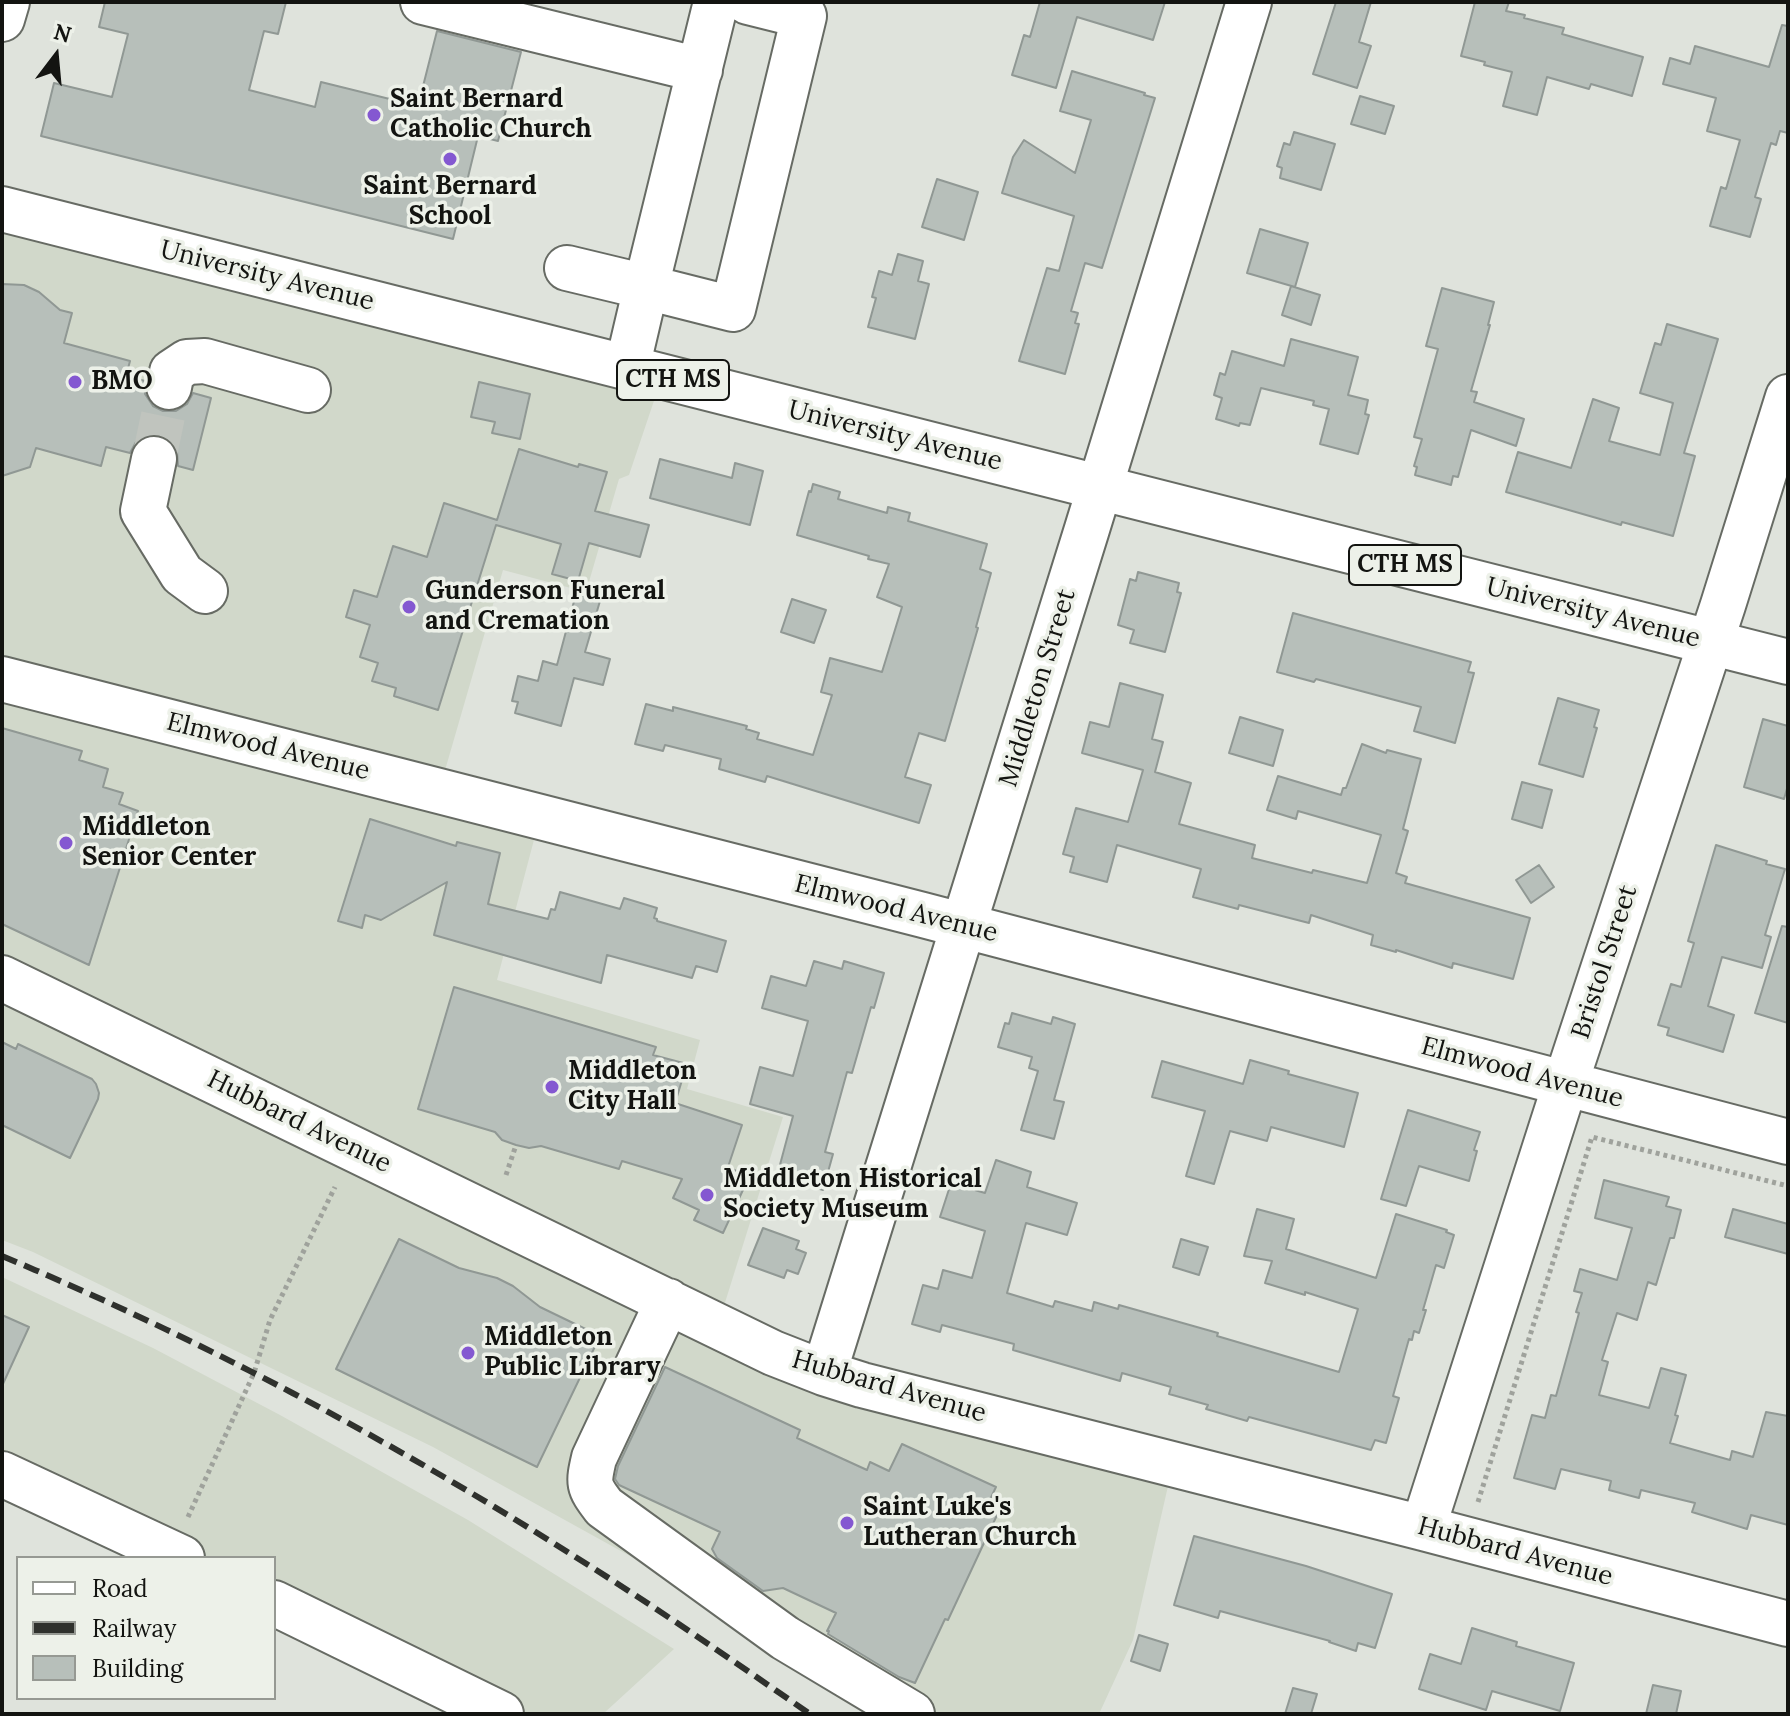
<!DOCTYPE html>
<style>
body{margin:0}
#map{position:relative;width:1790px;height:1716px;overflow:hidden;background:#dfe3dc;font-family:Lora,serif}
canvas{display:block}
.frame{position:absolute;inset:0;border:4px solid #131411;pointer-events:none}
.legend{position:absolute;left:16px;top:1556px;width:260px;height:144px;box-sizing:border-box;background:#edf1e9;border:2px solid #969993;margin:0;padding:10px 14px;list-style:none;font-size:24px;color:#131411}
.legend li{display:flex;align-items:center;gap:16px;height:40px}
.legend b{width:40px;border:2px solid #969993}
.north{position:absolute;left:16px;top:16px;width:80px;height:80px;-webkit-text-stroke:6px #edf1e9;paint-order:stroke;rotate:16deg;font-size:22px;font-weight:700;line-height:32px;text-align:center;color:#131411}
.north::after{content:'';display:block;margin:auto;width:28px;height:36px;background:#131411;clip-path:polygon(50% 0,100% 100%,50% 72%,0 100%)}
</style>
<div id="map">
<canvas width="1790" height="1716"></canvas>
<div class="frame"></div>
<ul class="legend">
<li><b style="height:10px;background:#fff"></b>Road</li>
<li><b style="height:10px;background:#2f312d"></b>Railway</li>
<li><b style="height:22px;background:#b7bfba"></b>Building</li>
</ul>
<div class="north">N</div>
</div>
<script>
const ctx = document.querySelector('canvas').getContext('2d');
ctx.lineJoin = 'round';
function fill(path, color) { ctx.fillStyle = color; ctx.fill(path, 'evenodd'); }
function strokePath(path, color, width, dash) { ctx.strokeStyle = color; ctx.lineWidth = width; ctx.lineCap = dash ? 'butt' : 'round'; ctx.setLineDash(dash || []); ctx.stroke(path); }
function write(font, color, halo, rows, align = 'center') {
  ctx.font = font + ' Lora,serif'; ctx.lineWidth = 7; ctx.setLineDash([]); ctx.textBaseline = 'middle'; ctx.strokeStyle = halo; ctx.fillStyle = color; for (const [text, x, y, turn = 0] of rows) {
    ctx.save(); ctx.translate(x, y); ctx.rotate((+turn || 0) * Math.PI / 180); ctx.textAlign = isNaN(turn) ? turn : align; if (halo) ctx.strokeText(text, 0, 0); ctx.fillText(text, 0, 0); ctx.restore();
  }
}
fill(new Path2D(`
 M2,209L662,377L629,475L619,479L586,592L503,570L439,791L540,817L497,980L700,1040L687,1089L783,1117L718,1325L1173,1464L1133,1640L1099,1714H878L657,1571L433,1447L33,1252L2,1240Z
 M2,1277L153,1348L280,1415L468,1520L674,1649L603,1714H501L274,1603V1558H182L2,1474Z`), '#d1d8ca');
const building = new Path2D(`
 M105,2H286L278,34L264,31L249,90L315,107L321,82L418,106L437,31L521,52L498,141L478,136L453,239L41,136L54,83L112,97L128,34L99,27Z
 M1040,2H1165L1153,40L1077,17L1056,88L1012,75L1024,35L1030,37Z
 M1336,2H1371L1359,42L1371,46L1357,88L1313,74Z
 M1475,2H1509L1506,11L1525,15L1524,18L1564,28L1562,34L1643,57L1632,96L1591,84L1589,89L1547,77L1537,115L1503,106L1512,72L1484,65L1485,62L1461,56Z
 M1782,25L1788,26V133L1780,131L1776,145L1771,143L1755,197L1761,199L1750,237L1710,226L1721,187L1726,189L1740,140L1707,131L1716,98L1663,84L1670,58L1690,64L1695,46L1769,67Z
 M1072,71L1145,93L1144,95L1155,98L1102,268L1085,263L1071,311L1078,313L1075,323L1079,324L1065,374L1019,361L1047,268L1059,271L1074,216L1002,193L1013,157L1024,140L1075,173L1091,120L1060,111Z
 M1360,96L1394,106L1385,134L1351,124Z
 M1294,132L1335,144L1321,190L1280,178L1282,168L1277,166L1284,143L1290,145Z
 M937,179L978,192L964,240L922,227Z
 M1260,229L1308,243L1295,287L1247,273Z
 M898,254L923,261L918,281L929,284L915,339L868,327L876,298L872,297L879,271L892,275Z
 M2,284L24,285L39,292L60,310L72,313L64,343L130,361L126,376L145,381V394L153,406L163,411H176L187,404L193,393L211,398L193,470L178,466L177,451L170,440L158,434L146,436L136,442L130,453L106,447L101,466L36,448L30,467L2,476Z
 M1291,286L1320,295L1311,325L1282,315Z
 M1442,288L1494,302L1488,325H1490L1471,391L1477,392L1474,402L1524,419L1516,446L1471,430L1458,477L1453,476L1451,485L1415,475L1417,467L1414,466L1422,439L1414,437L1438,349L1426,346Z
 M1667,324L1718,339L1684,453L1695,456L1673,536L1622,522L1621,525L1506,492L1518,452L1571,468L1593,399L1619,408L1609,441L1660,455L1673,403L1640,393L1655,343L1661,345Z
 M1291,339L1358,357L1348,395L1368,400L1365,414L1369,415L1358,454L1320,444L1329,409L1313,405L1314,401L1261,388L1250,425L1240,423L1239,426L1216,419L1222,398L1214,395L1220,373L1225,375L1232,351L1284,366Z
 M479,382L530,394L520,439L492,433L495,422L471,417Z
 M519,449L578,467L579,464L607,472L595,511L649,525L640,557L589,543L578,581L552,574L561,544L496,525L438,710L394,696L396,688L372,681L378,663L360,657L370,625L346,617L354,590L377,597L393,546L427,557L444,503L497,520Z
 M660,459L732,478L735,463L763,471L750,525L650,498Z
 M813,484L840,492L838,499L887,513L888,507L910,513L908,521L987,544L980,569L991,573L976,627L978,628L945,741L919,733L905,777L931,785L919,823L767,776L765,782L719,769L721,759L665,745L663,751L635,744L646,704L673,711V707L747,726L746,729L759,733L757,739L813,755L832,695L821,692L830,658L882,672L902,607L877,597L889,564L868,559L869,556L797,535L809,491L811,492Z
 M1138,572L1179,583L1177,592L1181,593L1165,652L1130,643L1134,630L1118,625L1130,579L1136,581Z
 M576,594L600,601L585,652L610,659L603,685L574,678L561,726L515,713L518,702L512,701L518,676L538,681L543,661L557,665Z
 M792,599L826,610L814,643L781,632Z
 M1293,613L1471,662L1468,672L1474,673L1455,743L1414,731L1421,707L1316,679L1314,682L1277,672Z
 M1120,683L1163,695L1152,739L1163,742L1155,772L1191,783L1179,824L1255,845L1252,858L1312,873L1313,870L1367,883L1381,835L1298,811L1296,819L1267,810L1278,776L1341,795L1343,788H1346L1362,744L1386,753L1387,750L1421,759L1403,829L1408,831L1396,873L1407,877L1405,883L1530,918L1513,979L1453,963L1452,968L1396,950V952L1371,945L1373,935L1311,915L1309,923L1239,905L1238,909L1193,897L1201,869L1117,845L1107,882L1070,872L1074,857L1063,854L1076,808L1128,822L1143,770L1082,753L1090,722L1109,727Z
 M1558,698L1599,710L1594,727L1597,728L1583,777L1539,764Z
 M1240,717L1283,730L1273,766L1229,753Z
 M1763,719L1788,726V785L1784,799L1744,787Z
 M2,728L82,751L79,760L108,769L103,787L123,793L119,804L138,811L89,965L2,924Z
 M1522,782L1552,790L1542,828L1512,819Z
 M370,819L456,846L457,842L500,853L488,904L548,919L551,909L555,910L560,892L620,909L624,898L657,908L654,918L657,919V921L726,941L717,972L696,966L692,978L607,955L601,983L434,935L447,882L381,920L365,915L362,928L338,921Z
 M1716,845L1767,861L1766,864L1785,869L1765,935L1771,937L1762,968L1722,957L1708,1006L1734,1015L1723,1052L1667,1035L1669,1028L1658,1025L1671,984L1681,987L1694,943L1688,941Z
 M1539,865L1554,887L1531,903L1516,880Z
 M1782,926L1788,927V1023L1755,1013Z
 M814,961L842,969L844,961L884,973L874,1008L871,1007L852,1073L847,1072L825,1152L833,1154L823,1190L777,1176L793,1116L750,1104L760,1067L793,1076L808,1021L762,1008L771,976L806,986Z
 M454,987L656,1047L653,1055L687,1064L675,1103L742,1125L728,1167L749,1177L723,1233L694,1220L699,1210L673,1198L682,1179L622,1161L619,1169L541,1146L529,1148L516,1145L502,1140L495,1132L418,1109Z
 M1012,1013L1051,1024L1053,1017L1075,1024L1054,1100L1064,1102L1054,1139L1021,1130L1038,1071L1029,1068L1032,1057L998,1047L1005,1023L1009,1024Z
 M2,1042L16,1049L18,1044L92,1079L96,1084L99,1093L98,1099L70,1158L2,1125Z
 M1250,1060L1289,1071L1288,1074L1358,1093L1344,1147L1271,1127L1267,1141L1230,1131L1214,1184L1186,1176L1205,1111L1152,1097L1162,1061L1243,1084Z
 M1408,1110L1480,1132L1474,1150L1477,1151L1469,1181L1419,1166L1406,1206L1381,1199Z
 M996,1160L1031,1172L1027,1187L1077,1203L1067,1235L1026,1223L1007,1293L1053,1307L1055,1301L1092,1311L1094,1302L1118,1309L1119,1305L1218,1333L1217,1336L1339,1372L1358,1309L1305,1292V1295L1265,1283L1272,1261L1244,1256L1257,1209L1294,1219L1286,1249L1376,1278L1396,1214L1447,1230L1446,1232L1454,1235L1444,1268L1436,1265L1423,1310H1426L1419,1333L1414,1331L1412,1340L1409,1339L1393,1396L1399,1398L1386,1443L1375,1440L1371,1450L1249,1417L1247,1421L1206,1409L1208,1405L1169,1394L1171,1387L1122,1373L1120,1381L1013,1350L1014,1344L942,1325L940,1332L912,1324L923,1285L938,1289L943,1270L972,1278L985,1231L940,1217L951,1183L985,1193Z
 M1604,1180L1669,1197L1666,1206L1681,1210L1674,1238H1670L1656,1285L1648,1282L1637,1320L1617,1313L1602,1360L1608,1362L1599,1395L1649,1408L1661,1368L1686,1375L1675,1415L1678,1416L1670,1443L1730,1460L1732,1451L1753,1457L1766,1412L1788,1416V1525L1751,1515L1747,1529L1692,1512L1695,1503L1641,1490L1639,1498L1609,1490L1611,1481L1561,1469L1555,1489L1514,1478L1532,1415L1545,1418L1551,1395L1556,1396L1579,1313L1576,1312L1582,1293L1574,1291L1580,1269L1617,1280L1632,1228L1595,1218Z
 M1733,1209L1788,1224V1254L1725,1237Z
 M763,1228L799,1241L796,1249L806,1253L798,1274L787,1270L784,1278L748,1265Z
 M399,1239L459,1268L497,1278L513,1286L540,1307L600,1336L537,1467L336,1369Z
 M1181,1239L1208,1247L1199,1275L1173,1267Z
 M2,1315L29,1327L2,1386Z
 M665,1367L800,1430L797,1438L867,1470L870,1462L889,1471L902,1444L996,1487L986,1508L998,1513L948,1620L945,1619L915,1683L899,1677L828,1634L829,1631H827L836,1613L783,1588L763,1591L717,1558L712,1549L720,1532L619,1485L615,1479L618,1466Z
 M1194,1536L1306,1566L1392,1594L1375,1648L1358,1643L1356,1651L1329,1642L1330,1641L1220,1611L1218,1618L1174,1605Z
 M1472,1628L1517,1642L1516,1646L1574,1663L1560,1711L1492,1691L1486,1710L1419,1689L1430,1654L1461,1664Z
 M1139,1635L1168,1644L1160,1671L1131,1661Z
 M1653,1685L1681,1691L1676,1714H1646Z
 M1293,1688L1317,1694L1311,1714H1285Z`);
fill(building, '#b7bfba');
strokePath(building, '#909894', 2);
strokePath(new Path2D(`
 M154,459L169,387`), '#c0c4be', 44, [44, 22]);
const minor = new Path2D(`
 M423,2L700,70
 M2,19L7,2
 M567,268L646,287L716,2
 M627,368L646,287L733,309L804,16L748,2
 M169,387L172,372L187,362L205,361L308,390
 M154,459L143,511L182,574L205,591
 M2,679L923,915L1788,1142
 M2,978L773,1353L824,1373L862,1385L1423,1528L1788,1624
 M668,1301L594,1458C588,1484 588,1486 604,1507L785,1638L912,1714
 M824,1373L1087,529L1249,2
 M2,1474L182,1558
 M1423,1528L1565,1085L1723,605L1788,397
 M274,1603L501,1714`);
const major = new Path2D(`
 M2,209L1788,662`);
strokePath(minor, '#676b64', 48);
strokePath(major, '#676b64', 48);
strokePath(new Path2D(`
 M506,1175L516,1145
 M1478,1502L1592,1137L1788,1186
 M188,1517L254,1373L270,1320L335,1187`), '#9fa29c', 5, [4, 4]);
strokePath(minor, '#fff', 44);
strokePath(major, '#fff', 44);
strokePath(new Path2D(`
 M2,1256C201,1339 392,1441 574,1556C654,1606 732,1660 810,1714`), '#2f312d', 6, [16, 8]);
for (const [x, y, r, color] of [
 [374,115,8,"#8458d1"],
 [450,159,8,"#8458d1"],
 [75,382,8,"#8458d1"],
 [409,607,8,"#8458d1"],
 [66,843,8,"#8458d1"],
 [552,1087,8,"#8458d1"],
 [707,1195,8,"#8458d1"],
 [468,1353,8,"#8458d1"],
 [847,1523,8,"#8458d1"]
]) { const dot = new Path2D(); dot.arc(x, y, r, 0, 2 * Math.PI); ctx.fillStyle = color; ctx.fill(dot); strokePath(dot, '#edf1e9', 3); }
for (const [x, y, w] of [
 [673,380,112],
 [1405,565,112]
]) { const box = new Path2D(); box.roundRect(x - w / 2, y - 20, w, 40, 6); ctx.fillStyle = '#edf1e9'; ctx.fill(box); strokePath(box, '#131411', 2); }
write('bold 24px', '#131411', null, [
 ["CTH MS",673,380],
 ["CTH MS",1405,565]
]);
write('bold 26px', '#131411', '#edf1e9', [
 ["Saint Bernard",390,100],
 ["Catholic Church",390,130],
 ["Saint Bernard",450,187,"center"],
 ["School",450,217,"center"],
 ["BMO",91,382],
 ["Gunderson Funeral",425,592],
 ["and Cremation",425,622],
 ["Middleton",82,828],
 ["Senior Center",82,858],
 ["Middleton",568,1072],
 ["City Hall",568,1102],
 ["Middleton Historical",723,1180],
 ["Society Museum",723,1210],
 ["Middleton",484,1338],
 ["Public Library",484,1368],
 ["Saint Luke's",863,1508],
 ["Lutheran Church",863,1538]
], 'left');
write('26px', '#131411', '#edf1e9', [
 ["University Avenue",267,276,14],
 ["University Avenue",895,436,14],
 ["University Avenue",1593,613,14],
 ["Middleton Street",1038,688,-73],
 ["Elmwood Avenue",268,747,14],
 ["Elmwood Avenue",896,909,14],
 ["Bristol Street",1605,962,-72],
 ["Elmwood Avenue",1522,1073,15],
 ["Hubbard Avenue",299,1122,26],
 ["Hubbard Avenue",889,1387,16],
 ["Hubbard Avenue",1515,1552,15]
]);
</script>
